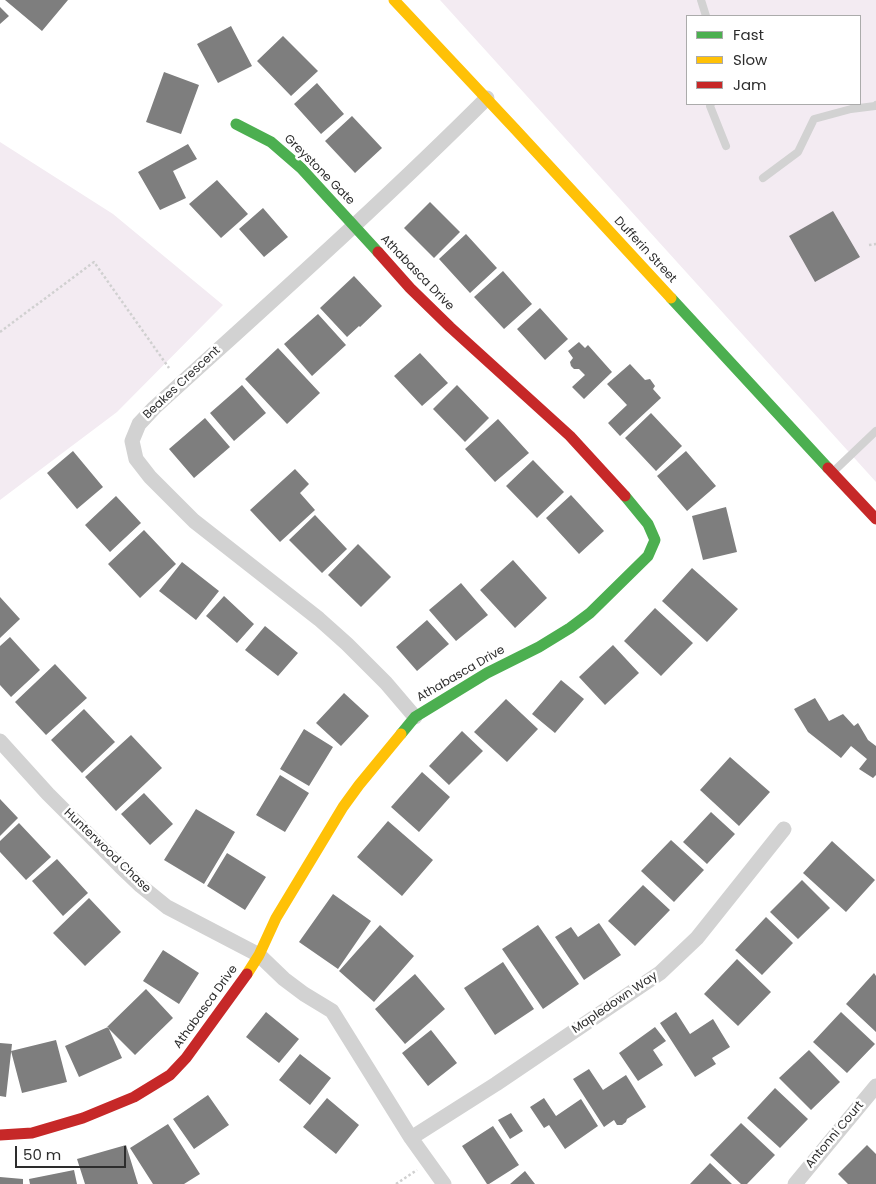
<!DOCTYPE html>
<style>
body{margin:0}
#map{position:relative;width:876px;height:1184px;overflow:hidden;background:#fff;font-family:Poppins,sans-serif}
canvas{display:block}
.legend{position:absolute;left:686px;top:15px;width:175px;height:90px;box-sizing:border-box;background:#fff;border:1px solid #ababab;margin:0;padding:6px 9px;list-style:none;font-size:15px;color:#2d2d2d}
.legend li{display:flex;align-items:center;gap:10px;height:25px}
.legend b{width:25px;border:1px solid #ababab}
.scale{position:absolute;left:15px;top:1146px;width:111px;height:22px;box-sizing:border-box;border:2px solid #2d2d2d;border-top:0;padding-left:6px;font-size:15px;line-height:18px;white-space:nowrap;color:#2d2d2d;-webkit-text-stroke:4px #fff;paint-order:stroke}
</style>
<div id="map">
<canvas width="876" height="1184"></canvas>
<ul class="legend">
<li><b style="height:6px;background:#4caf50"></b>Fast</li>
<li><b style="height:6px;background:#ffc107"></b>Slow</li>
<li><b style="height:6px;background:#c62828"></b>Jam</li>
</ul>
<div class="scale">50 m</div>
</div>
<script>
const ctx = document.querySelector('canvas').getContext('2d');
ctx.lineJoin = 'round';
function fill(path, color) { ctx.fillStyle = color; ctx.fill(path, 'evenodd'); }
function strokePath(path, color, width, dash) { ctx.strokeStyle = color; ctx.lineWidth = width; ctx.lineCap = dash ? 'butt' : 'round'; ctx.setLineDash(dash || []); ctx.stroke(path); }
function write(font, color, halo, rows, align = 'center') {
  ctx.font = font + ' Poppins,sans-serif'; ctx.lineWidth = 5; ctx.setLineDash([]); ctx.textBaseline = 'middle'; ctx.strokeStyle = halo; ctx.fillStyle = color; for (const [text, x, y, turn = 0] of rows) {
    ctx.save(); ctx.translate(x, y); ctx.rotate((+turn || 0) * Math.PI / 180); ctx.textAlign = isNaN(turn) ? turn : align; if (halo) ctx.strokeText(text, 0, 0); ctx.fillText(text, 0, 0); ctx.restore();
  }
}
fill(new Path2D(`
 M440,0H876V482ZM687,16H860V104H687Z
 M0,142L113,214L223,305L117,412L0,500Z`), '#f3ebf2');
fill(new Path2D(`
 M5,0H68L42,31Z
 M0,7L9,16L0,24Z
 M231,26L252,66L218,83L197,44Z
 M283,36L318,71L291,96L257,61Z
 M164,72L199,85L181,134L146,122Z
 M317,83L344,114L321,134L294,104Z
 M352,116L382,148L355,173L325,141Z
 M188,144L197,159L173,171L186,198L160,210L138,172Z
 M217,180L248,214L221,238L189,204Z
 M430,202L460,232L434,258L404,228Z
 M263,208L288,237L264,257L239,229Z
 M833,211L860,257L815,282L789,236Z
 M466,234L497,268L470,293L439,259Z
 M503,271L532,304L504,329L474,297Z
 M354,276L382,306L360,327L359,326L347,337L320,308Z
 M540,308L568,339L545,360L517,329Z
 M318,314L346,345L312,376L284,344Z
 M579,342L585,348L588,345L612,372L584,399L572,387L585,375L579,369H574L571,366L570,362L573,358L568,351Z
 M278,348L320,393L287,424L245,379Z
 M420,353L448,383L422,406L394,376Z
 M630,364L645,380L650,379L655,386L653,389L661,398L620,436L608,423L627,405L607,384Z
 M242,385L266,413L234,441L210,413Z
 M457,385L489,418L465,442L433,409Z
 M651,413L682,446L656,471L625,438Z
 M205,418L230,447L194,478L169,449Z
 M498,419L529,453L495,482L465,449Z
 M73,451L103,487L77,509L47,473Z
 M686,451L716,486L687,511L657,476Z
 M533,460L564,492L537,518L506,486Z
 M295,469L309,484L300,493L315,510L280,542L250,510Z
 M571,495L604,531L579,554L546,518Z
 M116,496L141,523L110,552L85,525Z
 M726,507L737,552L703,560L692,516Z
 M315,515L347,549L322,573L289,540Z
 M144,530L176,564L140,598L108,564Z
 M358,544L391,577L361,607L328,575Z
 M513,560L547,598L515,628L480,590Z
 M182,562L219,591L196,620L159,591Z
 M692,568L738,609L707,642L662,601Z
 M461,583L488,615L456,641L429,610Z
 M224,596L254,624L237,643L206,616Z
 M0,597L20,619L0,638Z
 M655,608L693,643L661,676L624,641Z
 M427,620L449,644L417,671L396,647Z
 M265,626L298,653L278,676L245,650Z
 M10,637L40,670L11,697L0,685V646Z
 M613,645L639,673L605,705L579,677Z
 M55,664L87,698L46,735L15,702Z
 M561,680L584,699L555,733L532,714Z
 M344,693L369,716L341,746L316,723Z
 M815,698L829,721L843,714L854,726L858,723L868,740L876,746V775L873,778L859,769L867,759L851,746L841,758L808,732L794,709Z
 M506,699L538,729L507,762L474,732Z
 M84,709L115,742L82,773L51,740Z
 M304,729L333,747L309,786L280,769Z
 M462,731L483,751L449,785L429,766Z
 M131,735L162,768L116,811L85,777Z
 M730,757L770,792L739,826L700,790Z
 M422,772L450,797L419,832L391,807Z
 M280,775L309,793L285,832L256,815Z
 M144,793L173,824L150,845L121,814Z
 M0,799L18,818L0,836Z
 M196,809L235,832L204,884L164,860Z
 M711,812L735,834L707,864L683,842Z
 M388,821L433,860L402,896L357,857Z
 M19,823L51,857L26,880L0,852V841Z
 M671,840L704,870L674,902L641,871Z
 M832,841L875,880L846,912L803,873Z
 M227,853L266,877L245,910L207,886Z
 M57,859L88,893L63,916L32,881Z
 M802,880L830,908L798,939L770,912Z
 M643,885L670,910L635,946L608,921Z
 M333,894L371,921L338,969L299,942Z
 M89,898L121,932L85,966L53,933Z
 M766,917L793,943L762,975L735,950Z
 M599,923L621,955L584,980L555,937L571,927L578,937Z
 M380,925L414,956L374,1002L339,971Z
 M538,925L579,984L543,1009L502,949Z
 M163,950L199,973L179,1004L143,981Z
 M737,959L771,992L738,1026L704,994Z
 M503,962L534,1009L495,1035L464,988Z
 M874,973L876,976V1032L846,1004Z
 M415,974L445,1009L405,1044L375,1009Z
 M146,989L173,1018L135,1055L107,1027Z
 M266,1012L299,1039L279,1063L246,1037Z
 M676,1012L690,1034L713,1019L730,1047L712,1058L716,1064L695,1077L660,1023Z
 M841,1012L875,1044L847,1073L813,1042Z
 M108,1027L122,1058L79,1077L65,1046Z
 M655,1027L666,1041L653,1050L663,1065L638,1081L619,1053Z
 M431,1030L457,1063L428,1086L402,1053Z
 M56,1040L67,1082L22,1093L11,1051Z
 M0,1043L12,1044L6,1097L0,1096Z
 M809,1050L840,1082L811,1110L779,1078Z
 M300,1054L331,1078L310,1105L279,1080Z
 M589,1069L603,1090L626,1075L646,1107L627,1119L626,1122L622,1125H617L614,1120L604,1127L573,1079Z
 M775,1088L808,1119L780,1148L747,1118Z
 M208,1095L229,1125L194,1149L173,1119Z
 M327,1098L359,1125L336,1154L303,1127Z
 M544,1098L556,1116L581,1099L598,1126L565,1149L549,1125L544,1128L530,1107Z
 M511,1113L523,1131L510,1139L498,1120Z
 M741,1123L775,1155L747,1184H741L710,1155Z
 M168,1124L200,1174L184,1184H153L130,1148Z
 M493,1126L519,1165L489,1184H487L462,1146Z
 M126,1145L138,1184H85L77,1159Z
 M867,1145L876,1154V1184H848L838,1174Z
 M710,1163L732,1184H690Z
 M74,1170L77,1184H30L29,1179Z
 M525,1171L535,1184H510Z
 M0,1177L23,1179V1184H0Z`), '#7e7e7e');
strokePath(new Path2D(`
 M869,245L876,244
 M0,332L94,262L169,368
 M396,1184L417,1170`), '#d0d0d0', 2.5, [2.5, 2.5]);
strokePath(new Path2D(`
 M701,0L706,16
 M711,104L710,106L726,146
 M763,178L798,152L814,119L851,109L875,106L876,105
 M834,471L876,431`), '#d2d2d2', 8);
strokePath(new Path2D(`
 M415,717L386,683L347,644L319,619L194,521L150,477L136,459L132,441L139,424L154,408C266,306 380,205 487,98
 M0,741L48,794L120,866L141,886L167,907L259,955L284,979L304,994L332,1011L411,1138L444,1184
 M411,1138L496,1084L660,973L697,938L784,829
 M795,1184L876,1086`), '#d2d2d2', 15);
strokePath(new Path2D(`
 M236,124L271,142L301,168L378,252
 M671,298L828,468
 M401,734L415,717L487,673L539,647L570,628L590,613L648,556L655,540L648,524L625,496`), '#4caf50', 11);
strokePath(new Path2D(`
 M394,0L515,129L671,298
 M247,974L259,955L276,918L343,807L359,785L401,734`), '#ffc107', 11);
strokePath(new Path2D(`
 M378,252L410,288L450,327L570,436L625,496
 M828,468L876,519
 M0,1135L32,1133L83,1118L134,1097L170,1075L186,1058L247,974`), '#c62828', 11);
write('12px', '#2d2d2d', '#fff', [
 ["Greystone Gate",319,170,45],
 ["Dufferin Street",645,250,47],
 ["Athabasca Drive",417,273,46],
 ["Beakes Crescent",182,383,-43],
 ["Athabasca Drive",461,674,-30],
 ["Hunterwood Chase",107,851,44],
 ["Mapledown Way",615,1003,-34],
 ["Athabasca Drive",206,1007,-54],
 ["Antonni Court",835,1135,-50]
]);
</script>
